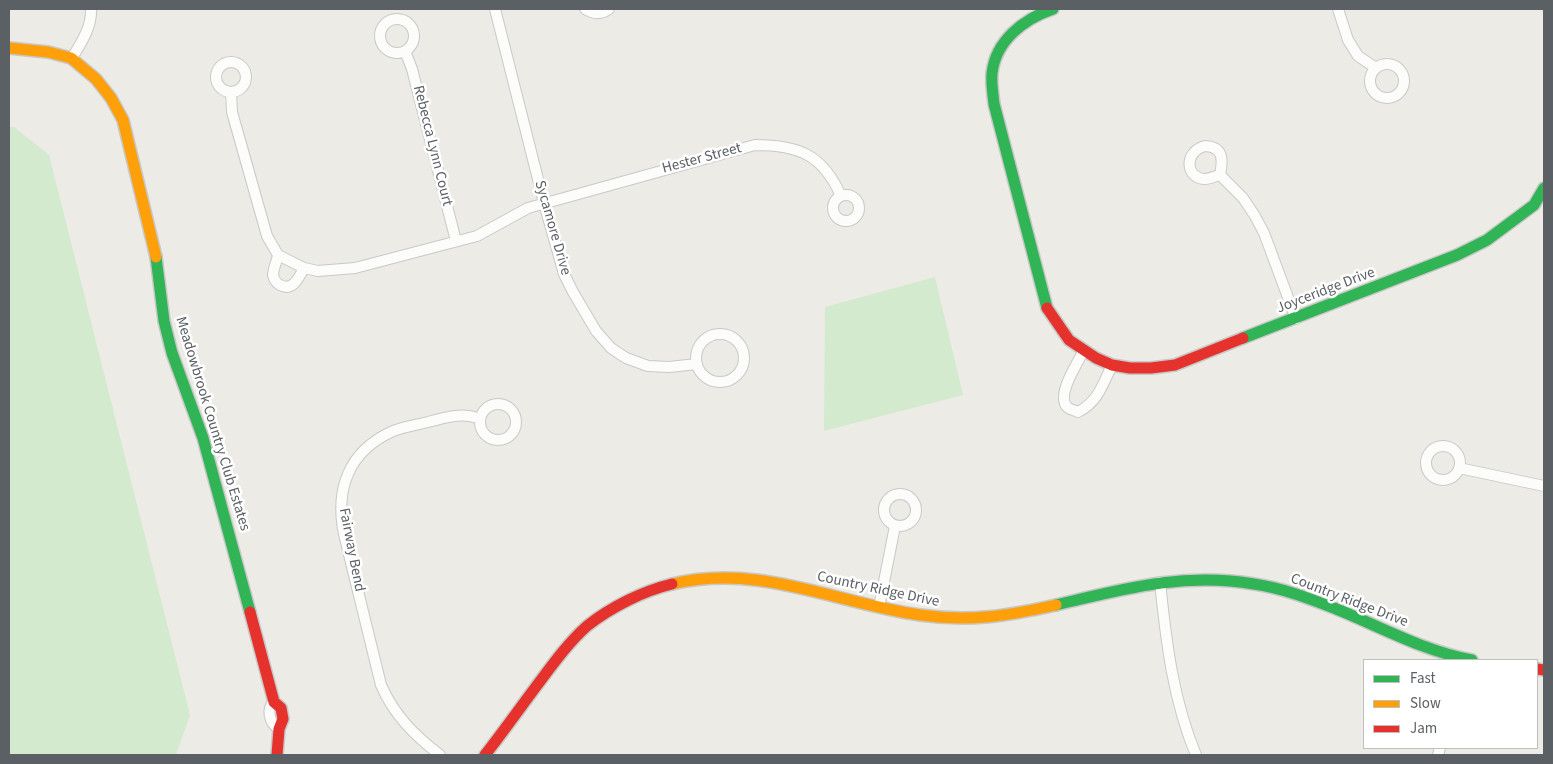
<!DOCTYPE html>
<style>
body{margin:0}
#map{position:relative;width:1553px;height:764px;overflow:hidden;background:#ecebe6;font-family:"Source Sans 3",sans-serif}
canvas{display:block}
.frame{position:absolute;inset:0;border:10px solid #5b6065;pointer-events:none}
.legend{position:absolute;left:1363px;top:659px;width:175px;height:90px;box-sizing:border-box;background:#fff;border:1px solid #bdbfc1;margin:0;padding:6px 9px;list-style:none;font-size:15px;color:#5b6065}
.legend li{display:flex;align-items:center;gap:10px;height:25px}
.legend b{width:25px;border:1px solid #bdbfc1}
</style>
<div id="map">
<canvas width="1553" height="764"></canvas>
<div class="frame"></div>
<ul class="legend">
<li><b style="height:6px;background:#30b455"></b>Fast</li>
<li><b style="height:6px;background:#ff9f0a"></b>Slow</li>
<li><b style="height:6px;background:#e5322d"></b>Jam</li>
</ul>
</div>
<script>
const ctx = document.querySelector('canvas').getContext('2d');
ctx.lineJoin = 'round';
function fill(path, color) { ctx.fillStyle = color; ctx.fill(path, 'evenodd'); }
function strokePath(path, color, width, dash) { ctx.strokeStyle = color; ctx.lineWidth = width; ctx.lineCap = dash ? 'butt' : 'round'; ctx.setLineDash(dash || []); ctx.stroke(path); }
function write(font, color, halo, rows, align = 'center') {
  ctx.font = font + ' "Source Sans 3",sans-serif'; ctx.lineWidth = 5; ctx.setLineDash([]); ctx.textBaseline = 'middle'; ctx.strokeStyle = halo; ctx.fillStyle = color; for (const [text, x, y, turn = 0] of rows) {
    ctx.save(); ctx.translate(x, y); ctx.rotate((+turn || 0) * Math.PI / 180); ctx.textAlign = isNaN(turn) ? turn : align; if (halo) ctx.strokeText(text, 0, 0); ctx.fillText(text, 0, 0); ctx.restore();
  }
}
fill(new Path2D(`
 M9,127H14L49,155L190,715L176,755H9Z
 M935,277L963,395L824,431L825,307Z`), '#d3eacf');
const street = new Path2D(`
 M495,9L544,203L564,274L573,292L596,331L611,348L626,358L648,366L669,367L697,364
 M585,9C593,14 601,15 609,9
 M1338,9L1348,40L1358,56L1376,68
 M380 36a17 17 0 1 1 34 0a17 17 0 1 1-34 0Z
 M405,51L412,69L456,241
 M72,58C81,43 92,27 91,9
 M216 77a15 15 0 1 1 30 0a15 15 0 1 1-30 0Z
 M1370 81a17 17 0 1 1 34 0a17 17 0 1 1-34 0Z
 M231,92L232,112L267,236L278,255L304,268L318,271L355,268L477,236L528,208L755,145C799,145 823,155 841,196
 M1205,146C1224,147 1223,160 1220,175C1215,176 1210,179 1204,179C1186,178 1183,152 1205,146Z
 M1220,175L1243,198L1255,216L1264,233L1296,319
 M833 208a13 13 0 1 1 26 0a13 13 0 1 1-26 0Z
 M278,255C277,261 273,269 273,275C274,279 276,283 280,285C293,292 299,277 304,268
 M696 358a24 24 0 1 1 48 0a24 24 0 1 1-48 0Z
 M1084,350C1078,363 1056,394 1067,407C1070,410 1074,410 1078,412C1098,402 1103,384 1112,365
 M480 422a18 18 0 1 1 36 0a18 18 0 1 1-36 0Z
 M1426 463a17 17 0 1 1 34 0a17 17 0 1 1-34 0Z
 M1459,468L1544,486
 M884 510a16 16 0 1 1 32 0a16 16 0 1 1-32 0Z
 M1160,582C1166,641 1173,700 1196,755
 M879,607L895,526
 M274,702C266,709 269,723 279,729
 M440,755C414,735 394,715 381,685L344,534C335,490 348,452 391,432C402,427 416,425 428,422C446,417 463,412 480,419
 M1438,755L1440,748`);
const fast = new Path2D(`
 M156,257L164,321L172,353L203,438L250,612
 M1047,308L994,104C993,94 991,83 992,73C996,40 1024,19 1053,9
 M1243,338L1457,255L1487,240L1534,205L1544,188
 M1056,605C1123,589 1184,572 1254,584C1282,588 1308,598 1334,608C1379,626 1423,651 1472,660`);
const slow = new Path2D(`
 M9,48L48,52L71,58L96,79L111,98L123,120L156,257
 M672,584C760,563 835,603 920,615C970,622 1007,616 1056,605`);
const jam = new Path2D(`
 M1047,308L1069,340L1096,358L1112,365L1130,368H1151L1175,365L1243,338
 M250,612L274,702L281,708L283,719L279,729L277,755
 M1537,669L1544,670
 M485,755C503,732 520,708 538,684C553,664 568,643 587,626C611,607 643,591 672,584`);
strokePath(street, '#c8c9c8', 12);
strokePath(fast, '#c7c8c7', 14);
strokePath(slow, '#c7c8c7', 14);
strokePath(jam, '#c7c8c7', 14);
strokePath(street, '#fcfcfb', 10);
strokePath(fast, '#30b455', 11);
strokePath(slow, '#ff9f0a', 11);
strokePath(jam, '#e5322d', 11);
write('15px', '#5b6065', '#fff', [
 ["Rebecca Lynn Court",432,146,76],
 ["Hester Street",702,159,-15],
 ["Sycamore Drive",552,228,74],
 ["Joyceridge Drive",1326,291,-21],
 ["Meadowbrook Country Club Estates",212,424,73],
 ["Fairway Bend",351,550,79],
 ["Country Ridge Drive",878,590,12],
 ["Country Ridge Drive",1349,601,21]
]);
</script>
